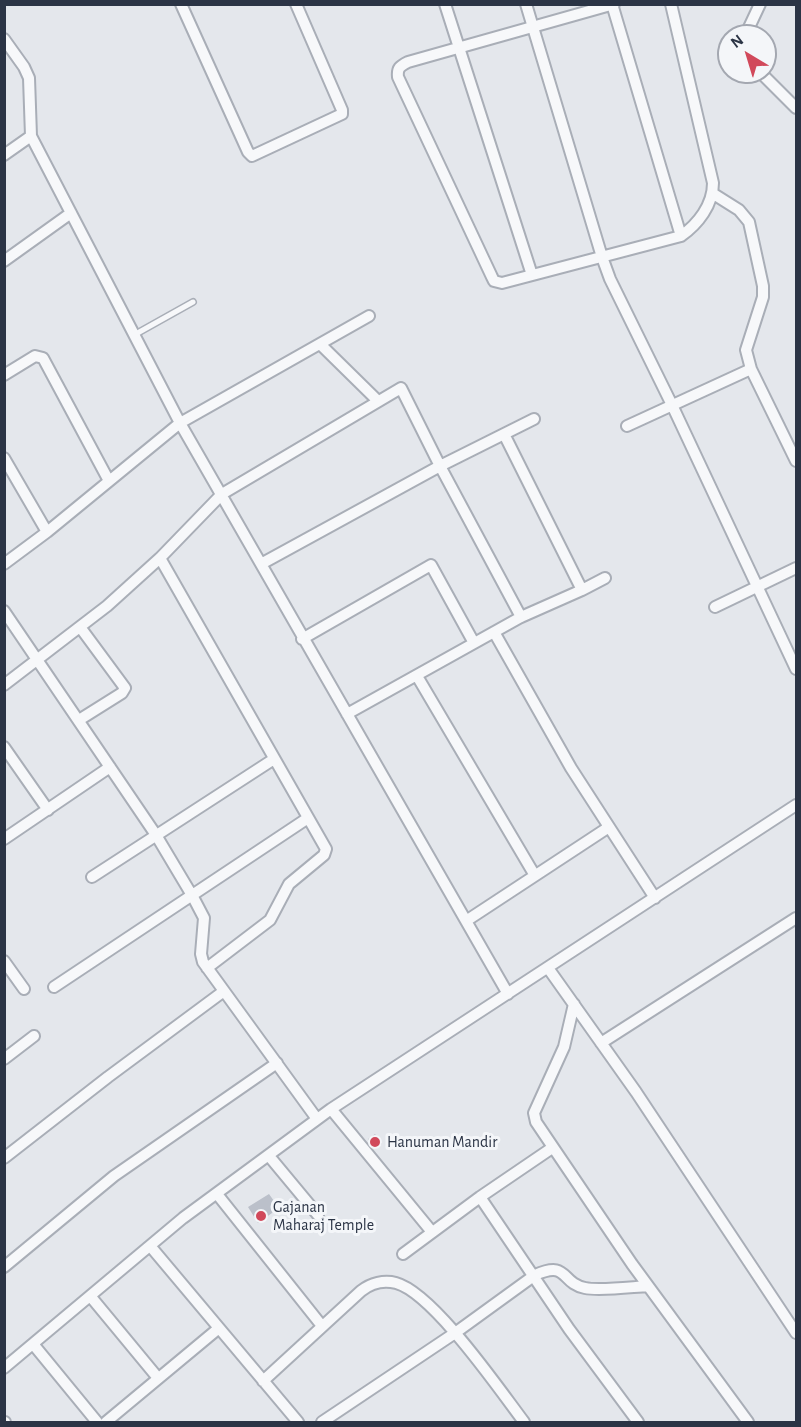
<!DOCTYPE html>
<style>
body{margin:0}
#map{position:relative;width:801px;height:1427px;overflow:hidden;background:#e4e7ec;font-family:"Alegreya Sans",sans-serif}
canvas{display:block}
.frame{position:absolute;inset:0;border:6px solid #2b3445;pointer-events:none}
.north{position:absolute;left:717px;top:24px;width:60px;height:60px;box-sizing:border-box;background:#f4f6f9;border:2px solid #a4a8b1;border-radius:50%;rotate:322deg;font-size:16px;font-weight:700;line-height:24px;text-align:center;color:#2b3445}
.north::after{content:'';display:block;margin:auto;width:21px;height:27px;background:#d1495b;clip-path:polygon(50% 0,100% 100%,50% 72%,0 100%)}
</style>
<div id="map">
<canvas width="801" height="1427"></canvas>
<div class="frame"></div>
<div class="north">N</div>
</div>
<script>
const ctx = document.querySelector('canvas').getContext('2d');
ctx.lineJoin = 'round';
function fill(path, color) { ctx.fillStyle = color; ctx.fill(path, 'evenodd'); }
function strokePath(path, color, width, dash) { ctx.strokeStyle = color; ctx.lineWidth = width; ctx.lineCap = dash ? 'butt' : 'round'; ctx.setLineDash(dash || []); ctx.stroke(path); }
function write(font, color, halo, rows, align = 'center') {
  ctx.font = font + ' "Alegreya Sans",sans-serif'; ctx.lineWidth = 6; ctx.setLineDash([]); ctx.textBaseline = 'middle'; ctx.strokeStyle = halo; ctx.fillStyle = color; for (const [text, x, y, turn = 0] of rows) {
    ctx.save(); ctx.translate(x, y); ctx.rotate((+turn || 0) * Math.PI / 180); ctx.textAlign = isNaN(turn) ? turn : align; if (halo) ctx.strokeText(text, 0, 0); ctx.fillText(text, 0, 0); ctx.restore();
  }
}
fill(new Path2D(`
 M375,1134L382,1144L375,1149L368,1139Z
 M269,1194L279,1208L258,1223L248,1207Z`), '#bbc0ca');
const lane = new Path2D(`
 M134,335L193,302`);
const street = new Path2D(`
 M181,4L248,152L252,156L342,114V110L296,4
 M445,4L532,275
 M526,4L602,257L610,279L672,405L796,669
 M612,4L681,236
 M614,4L408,62C400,66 397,68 398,77L492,277L494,281L502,283L681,236C698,224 713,205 713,183L671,4
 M745,36L760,4
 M4,39L24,67L29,78L31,136L180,423L508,994
 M760,72L796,108
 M4,155L31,136
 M712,193L739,210L749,222L763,286V297L746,350L751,369L796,461
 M4,261L71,213
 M320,344L378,401
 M4,375L35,356L43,358L109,481
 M627,426L751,369
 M504,434L582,590
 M4,458L47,532
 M160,558L326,849L324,855L289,884L270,920L207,968
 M4,564L47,532L180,423L369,316
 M261,564L440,466L534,419
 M715,607L796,568
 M4,611L156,835L193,897L204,918L201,954L203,962L317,1119
 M494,632L571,768L655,898
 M302,639L431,565L474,643
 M417,676L534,874
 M4,685L107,606L160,558L222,494L401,388L440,466L521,617
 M347,714L521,617L582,590L605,578
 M79,720L122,693L125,688L80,627
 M4,747L48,810
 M4,839L110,767
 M92,877L274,759
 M466,921L609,827
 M4,961L24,989
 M548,968L636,1092L796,1333
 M54,987L308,818
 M574,1004L564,1047L534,1113L536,1122L632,1264L748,1422
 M601,1043L796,918
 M4,1059L34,1036
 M331,1109L432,1232
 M269,1156L318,1215
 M4,1158L108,1077L224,991
 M217,1194L322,1326
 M480,1197L569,1329L638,1422
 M151,1247L298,1422
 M403,1254L480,1197L552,1148
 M4,1267L114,1176L277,1063
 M91,1297L158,1378
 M33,1344L97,1422
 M4,1368L183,1218L331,1109L796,805
 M263,1381L361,1291C371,1283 384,1280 396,1283C433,1293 499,1389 524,1422
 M4,1422H5
 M106,1422L219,1328
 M322,1422L455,1333L535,1275C569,1260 560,1283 585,1288C600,1291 631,1287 648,1286`);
strokePath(lane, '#a9aeb7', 8);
strokePath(street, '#a9aeb7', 14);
strokePath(lane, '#f7f8fa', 5);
strokePath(street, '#f7f8fa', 10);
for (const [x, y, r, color] of [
 [375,1142,6,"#d1495b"],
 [261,1216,6,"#d1495b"]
]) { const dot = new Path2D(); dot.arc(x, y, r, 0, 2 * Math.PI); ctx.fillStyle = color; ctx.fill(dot); strokePath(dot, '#f4f6f9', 2); }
write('16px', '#2b3445', '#f4f6f9', [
 ["Hanuman Mandir",387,1142],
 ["Gajanan",273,1207],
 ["Maharaj Temple",273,1225]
], 'left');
</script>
